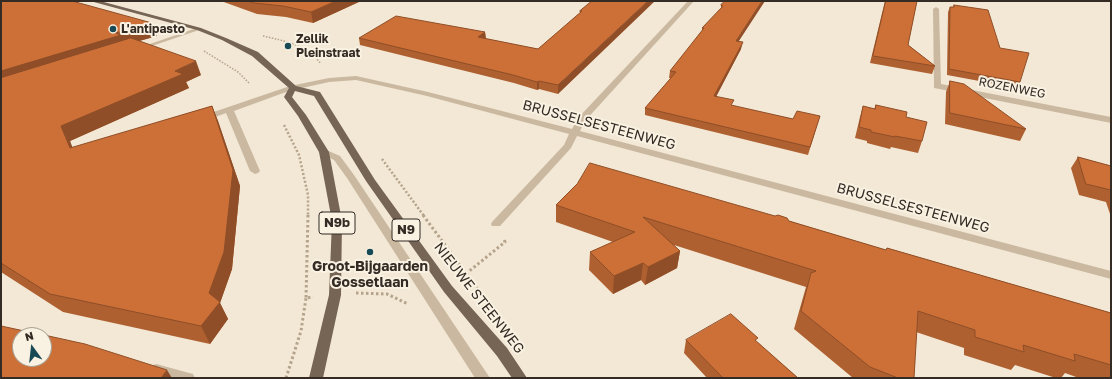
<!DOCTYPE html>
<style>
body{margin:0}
#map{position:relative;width:1112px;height:379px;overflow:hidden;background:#f2e8d5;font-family:"Golos Text",sans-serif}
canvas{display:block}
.frame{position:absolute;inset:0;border:2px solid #332b24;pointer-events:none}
.north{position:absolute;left:12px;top:327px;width:40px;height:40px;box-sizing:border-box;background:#f9f1e1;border:1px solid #aaa295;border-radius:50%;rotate:345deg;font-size:11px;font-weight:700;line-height:16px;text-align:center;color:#332b24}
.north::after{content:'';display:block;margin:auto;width:14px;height:18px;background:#184a56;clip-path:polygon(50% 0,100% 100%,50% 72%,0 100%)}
</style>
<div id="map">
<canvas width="1112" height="379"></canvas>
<div class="frame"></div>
<div class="north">N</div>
</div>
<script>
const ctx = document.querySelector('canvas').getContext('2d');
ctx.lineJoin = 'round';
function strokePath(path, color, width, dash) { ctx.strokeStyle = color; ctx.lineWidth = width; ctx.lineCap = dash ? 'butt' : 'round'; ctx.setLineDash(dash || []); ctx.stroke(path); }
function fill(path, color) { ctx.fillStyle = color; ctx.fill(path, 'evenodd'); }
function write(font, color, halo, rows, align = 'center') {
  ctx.font = font + ' "Golos Text",sans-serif'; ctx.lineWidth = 4; ctx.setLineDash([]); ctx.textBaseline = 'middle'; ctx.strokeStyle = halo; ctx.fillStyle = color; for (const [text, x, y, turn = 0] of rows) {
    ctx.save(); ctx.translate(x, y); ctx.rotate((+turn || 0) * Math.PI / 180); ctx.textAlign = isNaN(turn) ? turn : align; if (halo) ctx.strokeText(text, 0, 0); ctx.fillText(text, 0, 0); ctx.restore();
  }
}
strokePath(new Path2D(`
 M263,36C285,41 307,45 321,64
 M204,51L238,72L250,84`), '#b5a38b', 1.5, [1.5, 1.5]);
strokePath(new Path2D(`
 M284,125L299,155L308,195V216
 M382,159L424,216`), '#b5a38b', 2.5, [2, 2]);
strokePath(new Path2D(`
 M308,215L306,298L313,297
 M423,215L482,295
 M462,277L505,242L504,239
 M356,293L387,294L408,304
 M286,378L301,331L306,298`), '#b5a38b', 3, [2.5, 2.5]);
fill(new Path2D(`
 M290,86H296L297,88L234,111L260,171L258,173L255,174L250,171L226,113L202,122L198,119L199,117Z
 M324,149L340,156L354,175L490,378H475L347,178L334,160L319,152Z
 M156,364L193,374L195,378H165L151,374L149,370L151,366Z`), '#cab9a0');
fill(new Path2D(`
 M688,1H694L585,121L580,131L1111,271V279L577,136L571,148L500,226H492L491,224L492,222L564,145L569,134L427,96L356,80L329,82L293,90L289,88L290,86L329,78L356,76L428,92L572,129L578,118Z
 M936,7L939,9L941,84L1111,117V123L934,88L933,9Z
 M197,28L202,29L140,50L135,49Z`), '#cab9a0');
fill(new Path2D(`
 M90,1H100L201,28L226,38L258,52L296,86L320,92L375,180L452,286L507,348L527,378H512L497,356L444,292L366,181L314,96L295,91L292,97L306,115L329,152L342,221L341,295L323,378H309L329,295L332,221L319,152L298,116L284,97L289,88L252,56L222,40L197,30Z`), '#766454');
fill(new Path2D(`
 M1,1L152,23L157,36L139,41L201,75L186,82L189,88L70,141L72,148L212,106L218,121L240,186L232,269L220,303L228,319L210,344L63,312L1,272Z
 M221,1H361L313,23L286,17L257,14Z
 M592,1L558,94L539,89L537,90L514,83L360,45L359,38L485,32L486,39L538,49L580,13V11Z
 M725,1L741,49L716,97L733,106L793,119L820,116L808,155L645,115V108L671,78H669L670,71L702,32V28L721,9V5Z
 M885,1H917L908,45L935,66L932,74L870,63Z
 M954,5L1000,48L1020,82L1017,88L947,75L948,12L950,7H953Z
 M950,81L1026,129L1020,141L945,124L946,92Z
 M876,105L906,117L922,141L918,153L891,147L890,149L867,143V141L855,138L860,117L863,106L874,109Z
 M1078,157L1111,166V217L1106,202L1079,195L1071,168Z
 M556,205L789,221L886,250L887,248L1111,313V378H1079L1065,373L1061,378H1056L1015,365L1011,370L964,355V348L916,332L914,378H853L794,329L806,287L674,245L680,251L677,268L645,285L641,280L613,294L589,270L590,252L613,242L556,222Z
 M686,340L757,342L798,378H707L684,353Z`), '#af6030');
fill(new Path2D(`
 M336,1H361L313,23L311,12Z
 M648,1H655L558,94V85Z
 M762,1H765L735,47L736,41Z
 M152,23L157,36L125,45L1,87V71L116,33Z
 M485,32L486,40L478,37Z
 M743,42L741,49L712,104L714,96Z
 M196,61L201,75L186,82L189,88L70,141L79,164L70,148L61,126Z
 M539,81V89L537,90V82Z
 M212,106L218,121L240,186L232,269L220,303L228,319L210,344L201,326L209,293Z
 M680,251L677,268L645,285L648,267Z
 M643,263L641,280L613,294L614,276Z
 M167,370L172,378H161Z`), '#8f4e27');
const building = new Path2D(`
 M1,1H72L152,23L116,33L121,35L1,71Z
 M248,1H336L311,12L283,6L254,3Z
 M592,1H648L558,85L539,81L537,82L513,75L359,38L396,16L485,32L478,37L538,49L582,11H580Z
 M725,1H762L736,41L743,42L714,96L734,100L731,105L793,119L797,111L820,116L810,147L645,108L676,72L670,71L704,28H702L723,6L721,5Z
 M886,1H917L908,45L935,66L873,56Z
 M954,5L988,10L1000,48L1029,53L1020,82L949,69L950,7H954Z
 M131,38L196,61L175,71L183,74L61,126L70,148L212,106L233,170L224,252L209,293L220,302L201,326L50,294L1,263V78Z
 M950,81L964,84L1026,129L950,113Z
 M876,105L907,112L906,117L927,122L922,141L895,136V137L871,132V130L859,127L863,106L875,109Z
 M1078,157L1111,166V190L1086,184Z
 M590,163L775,216L778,215L787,218L789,221L886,250L887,248L1111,313V365L1074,354L1075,361L1023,345L1024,352L975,337V330L918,311L914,378H898L870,367L801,311L811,273L816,271L643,217L680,251L648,267L643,263L614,276L590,252L635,232L556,205L577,184Z
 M731,314L758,338L755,340L798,378H723L686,340Z
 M1,326L43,335H20V359H44V335L85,344L167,370L161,378H1Z`);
fill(building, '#cc7038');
strokePath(building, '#8f4e27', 1);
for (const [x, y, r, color] of [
 [113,29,4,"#184a56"],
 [288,46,4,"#184a56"],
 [370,252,4,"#184a56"]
]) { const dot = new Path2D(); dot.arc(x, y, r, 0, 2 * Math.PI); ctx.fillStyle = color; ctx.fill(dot); strokePath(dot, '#f9f1e1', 1.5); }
write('bold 12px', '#332b24', '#f9f1e1', [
 ["L'antipasto",121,29],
 ["Zellik",296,39],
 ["Pleinstraat",296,53]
], 'left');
write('12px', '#332b24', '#f9f1e1', [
 ["ROZENWEG",1012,88,11]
]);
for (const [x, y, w] of [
 [337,223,36],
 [406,230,28]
]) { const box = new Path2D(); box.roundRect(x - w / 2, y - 11, w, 22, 3); ctx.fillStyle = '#f9f1e1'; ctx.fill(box); strokePath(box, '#332b24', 1); }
write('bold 13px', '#332b24', null, [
 ["N9b",337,223],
 ["N9",406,230]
]);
write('14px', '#332b24', '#f9f1e1', [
 ["BRUSSELSESTEENWEG",599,125,15],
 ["BRUSSELSESTEENWEG",913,208,15],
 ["NIEUWE STEENWEG",479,298,52]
]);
write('bold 14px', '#332b24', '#f9f1e1', [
 ["Groot-Bijgaarden",370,267],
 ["Gossetlaan",370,283]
]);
</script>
